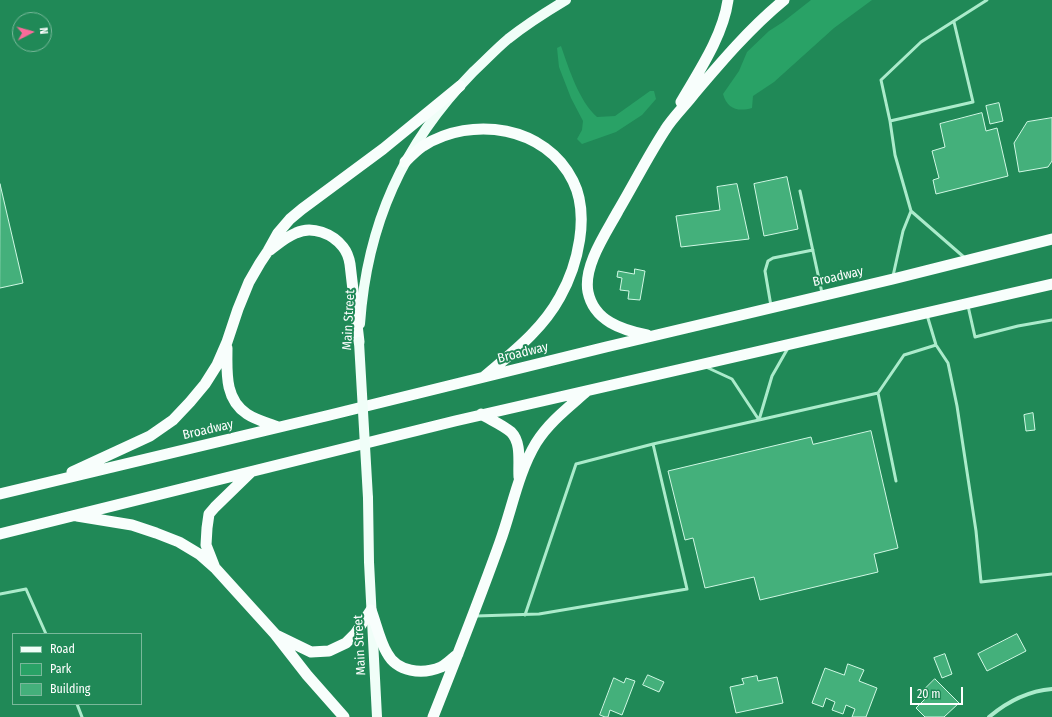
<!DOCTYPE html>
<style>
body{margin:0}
#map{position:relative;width:1052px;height:717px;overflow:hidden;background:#208957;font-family:"Fira Sans Condensed",sans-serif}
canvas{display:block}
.legend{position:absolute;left:12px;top:633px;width:130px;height:72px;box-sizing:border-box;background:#208957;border:1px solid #79b89a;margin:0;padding:5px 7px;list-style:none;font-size:12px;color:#fff}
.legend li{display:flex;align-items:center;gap:8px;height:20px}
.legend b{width:20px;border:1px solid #79b89a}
.north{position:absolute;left:12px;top:12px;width:40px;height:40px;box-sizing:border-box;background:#208957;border:1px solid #79b89a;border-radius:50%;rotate:84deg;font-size:11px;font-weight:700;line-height:16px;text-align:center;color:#fff}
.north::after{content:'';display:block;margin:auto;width:14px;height:18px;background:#f96b9a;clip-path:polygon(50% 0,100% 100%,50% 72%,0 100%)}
.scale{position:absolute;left:910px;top:687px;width:53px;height:18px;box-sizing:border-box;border:2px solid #fff;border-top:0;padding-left:5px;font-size:12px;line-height:14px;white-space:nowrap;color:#fff;-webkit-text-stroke:3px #208957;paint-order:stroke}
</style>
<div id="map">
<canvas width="1052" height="717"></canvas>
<ul class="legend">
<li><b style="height:5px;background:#f0fef8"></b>Road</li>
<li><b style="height:11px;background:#29a266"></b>Park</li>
<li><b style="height:11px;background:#44b07b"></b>Building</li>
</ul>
<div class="north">N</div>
<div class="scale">20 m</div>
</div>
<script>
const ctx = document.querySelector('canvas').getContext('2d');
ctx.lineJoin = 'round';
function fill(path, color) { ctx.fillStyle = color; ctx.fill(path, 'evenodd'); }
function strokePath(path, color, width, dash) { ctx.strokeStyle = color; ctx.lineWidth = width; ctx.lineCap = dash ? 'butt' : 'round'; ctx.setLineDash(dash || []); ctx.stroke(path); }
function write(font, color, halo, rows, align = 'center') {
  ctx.font = font + ' "Fira Sans Condensed",sans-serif'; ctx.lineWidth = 4; ctx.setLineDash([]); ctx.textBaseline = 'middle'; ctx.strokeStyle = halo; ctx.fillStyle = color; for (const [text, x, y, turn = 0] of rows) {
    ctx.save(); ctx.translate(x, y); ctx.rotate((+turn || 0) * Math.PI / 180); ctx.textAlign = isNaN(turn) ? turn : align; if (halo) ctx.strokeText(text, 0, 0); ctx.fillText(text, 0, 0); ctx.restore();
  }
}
fill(new Path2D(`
 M811,0H872L834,28L774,82L753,96L752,108C738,112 727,109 723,94L739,71L747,52L769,31L783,22Z
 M561,46C569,69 579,101 597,117L615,116L650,91H654L656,99L642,115L616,132L582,144L577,139L582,130L583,121L571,98L559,67L557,48Z`), '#29a266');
const building = new Path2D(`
 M999,103L1003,121L990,124L986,106Z
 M982,113L986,131L997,128L1008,176L936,194L933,180L939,178L932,151L945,147L940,124Z
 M1052,118V161L1048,167L1019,172L1014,143L1027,122Z
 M787,177L798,229L764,236L754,184Z
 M0,184L23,283L0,288Z
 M737,184L749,239L681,247L676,216L720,210L717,187Z
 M635,269L645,271L640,300L628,299L629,291L620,290L622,278L617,277L618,271L634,274Z
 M1033,413L1035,430L1026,431L1024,415Z
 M871,431L898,548L874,554L878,572L760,600L754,577L705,588L693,538L685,540L668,471L811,437L813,444Z
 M1017,634L1026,651L987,671L978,654Z
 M945,654L952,674L942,678L934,658Z
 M848,664L864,670L859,681L877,688L866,717H852L855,709L846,705L843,714L832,710L835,702L826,698L823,707L812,703L825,668L844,675Z
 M648,675L664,682L659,692L643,685Z
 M757,676L758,681L777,677L783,703L736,713L730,687L744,684L742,679Z
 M614,678L624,683L626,678L635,681L622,715L610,710L608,717H605L600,715Z
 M935,679L959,703L944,717H925L916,708L928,696L923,691Z`);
fill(building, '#44b07b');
strokePath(building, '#d0f8e4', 1);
strokePath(new Path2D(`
 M890,121L973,102L954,22
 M800,191L822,293
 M965,258L911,211L895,155L890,121L881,80L921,42L987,0
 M893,276L903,231L911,211
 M771,306L765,271L768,261L773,258L813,250
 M968,306L975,337L1018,326L1052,320
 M927,315L936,345L948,363L957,406L976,531L981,582L1052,574
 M706,367L732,379L759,420
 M878,393L896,481
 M759,420L772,376L788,348
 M0,594L26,589L46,634
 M525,615L576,464L653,444
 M476,616L539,614L687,589L653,444L878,393L904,355L936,345
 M77,704L82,717`), '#abebcb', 3);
strokePath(new Path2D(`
 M989,717C1008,701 1028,691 1052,689`), '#abebcb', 4);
strokePath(new Path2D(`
 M360,324C367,224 403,144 473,72C485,61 496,49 508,39C527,24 546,12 566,0
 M368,498L369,562L377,717`), '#f0fef8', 10);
strokePath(new Path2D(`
 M681,102C699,71 723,36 728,0
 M405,162C411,156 417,150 423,146C472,115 546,126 573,181C590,215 578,265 560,297C542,330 513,352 485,376
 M270,250C278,244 286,237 296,233C312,225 333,234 343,247C347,252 349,258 350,264L359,342
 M647,335C622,330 594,321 588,292C583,266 606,233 618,211C634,184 648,156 665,130C673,117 685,106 694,94C722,61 750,28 784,0
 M227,348C227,371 224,399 247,414C256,420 268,423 278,427
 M481,414C491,420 503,425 511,432C522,443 518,463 519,477
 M72,472L150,436L173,420L190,402L205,384L217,365L227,342L238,309L249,282L260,263L268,251L278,233L290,219L302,209L383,149L460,86
 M0,494L330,415L606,347L893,279L1052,239
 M77,516L132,525L156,533L179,542L199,554L216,569L275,634L307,675L344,717
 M0,534L455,421L1052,284
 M215,568L206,545L207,528L209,514L215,507L251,472
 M371,610C376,623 380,642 387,653C397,672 422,675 441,667C447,664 452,658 458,654
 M276,635L311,652L329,651L346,643L355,634L371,610
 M433,717C456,659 479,601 500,542C512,509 518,473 536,443C549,422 569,407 587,391`), '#f8fefc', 11);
strokePath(new Path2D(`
 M359,342L368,498`), '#f0fef8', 10);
write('13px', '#fff', '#208957', [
 ["Broadway",838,277,-13],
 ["Main Street",349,320,-87],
 ["Broadway",523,353,-14],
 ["Broadway",208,430,-13],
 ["Main Street",360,645,-93]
]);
</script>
